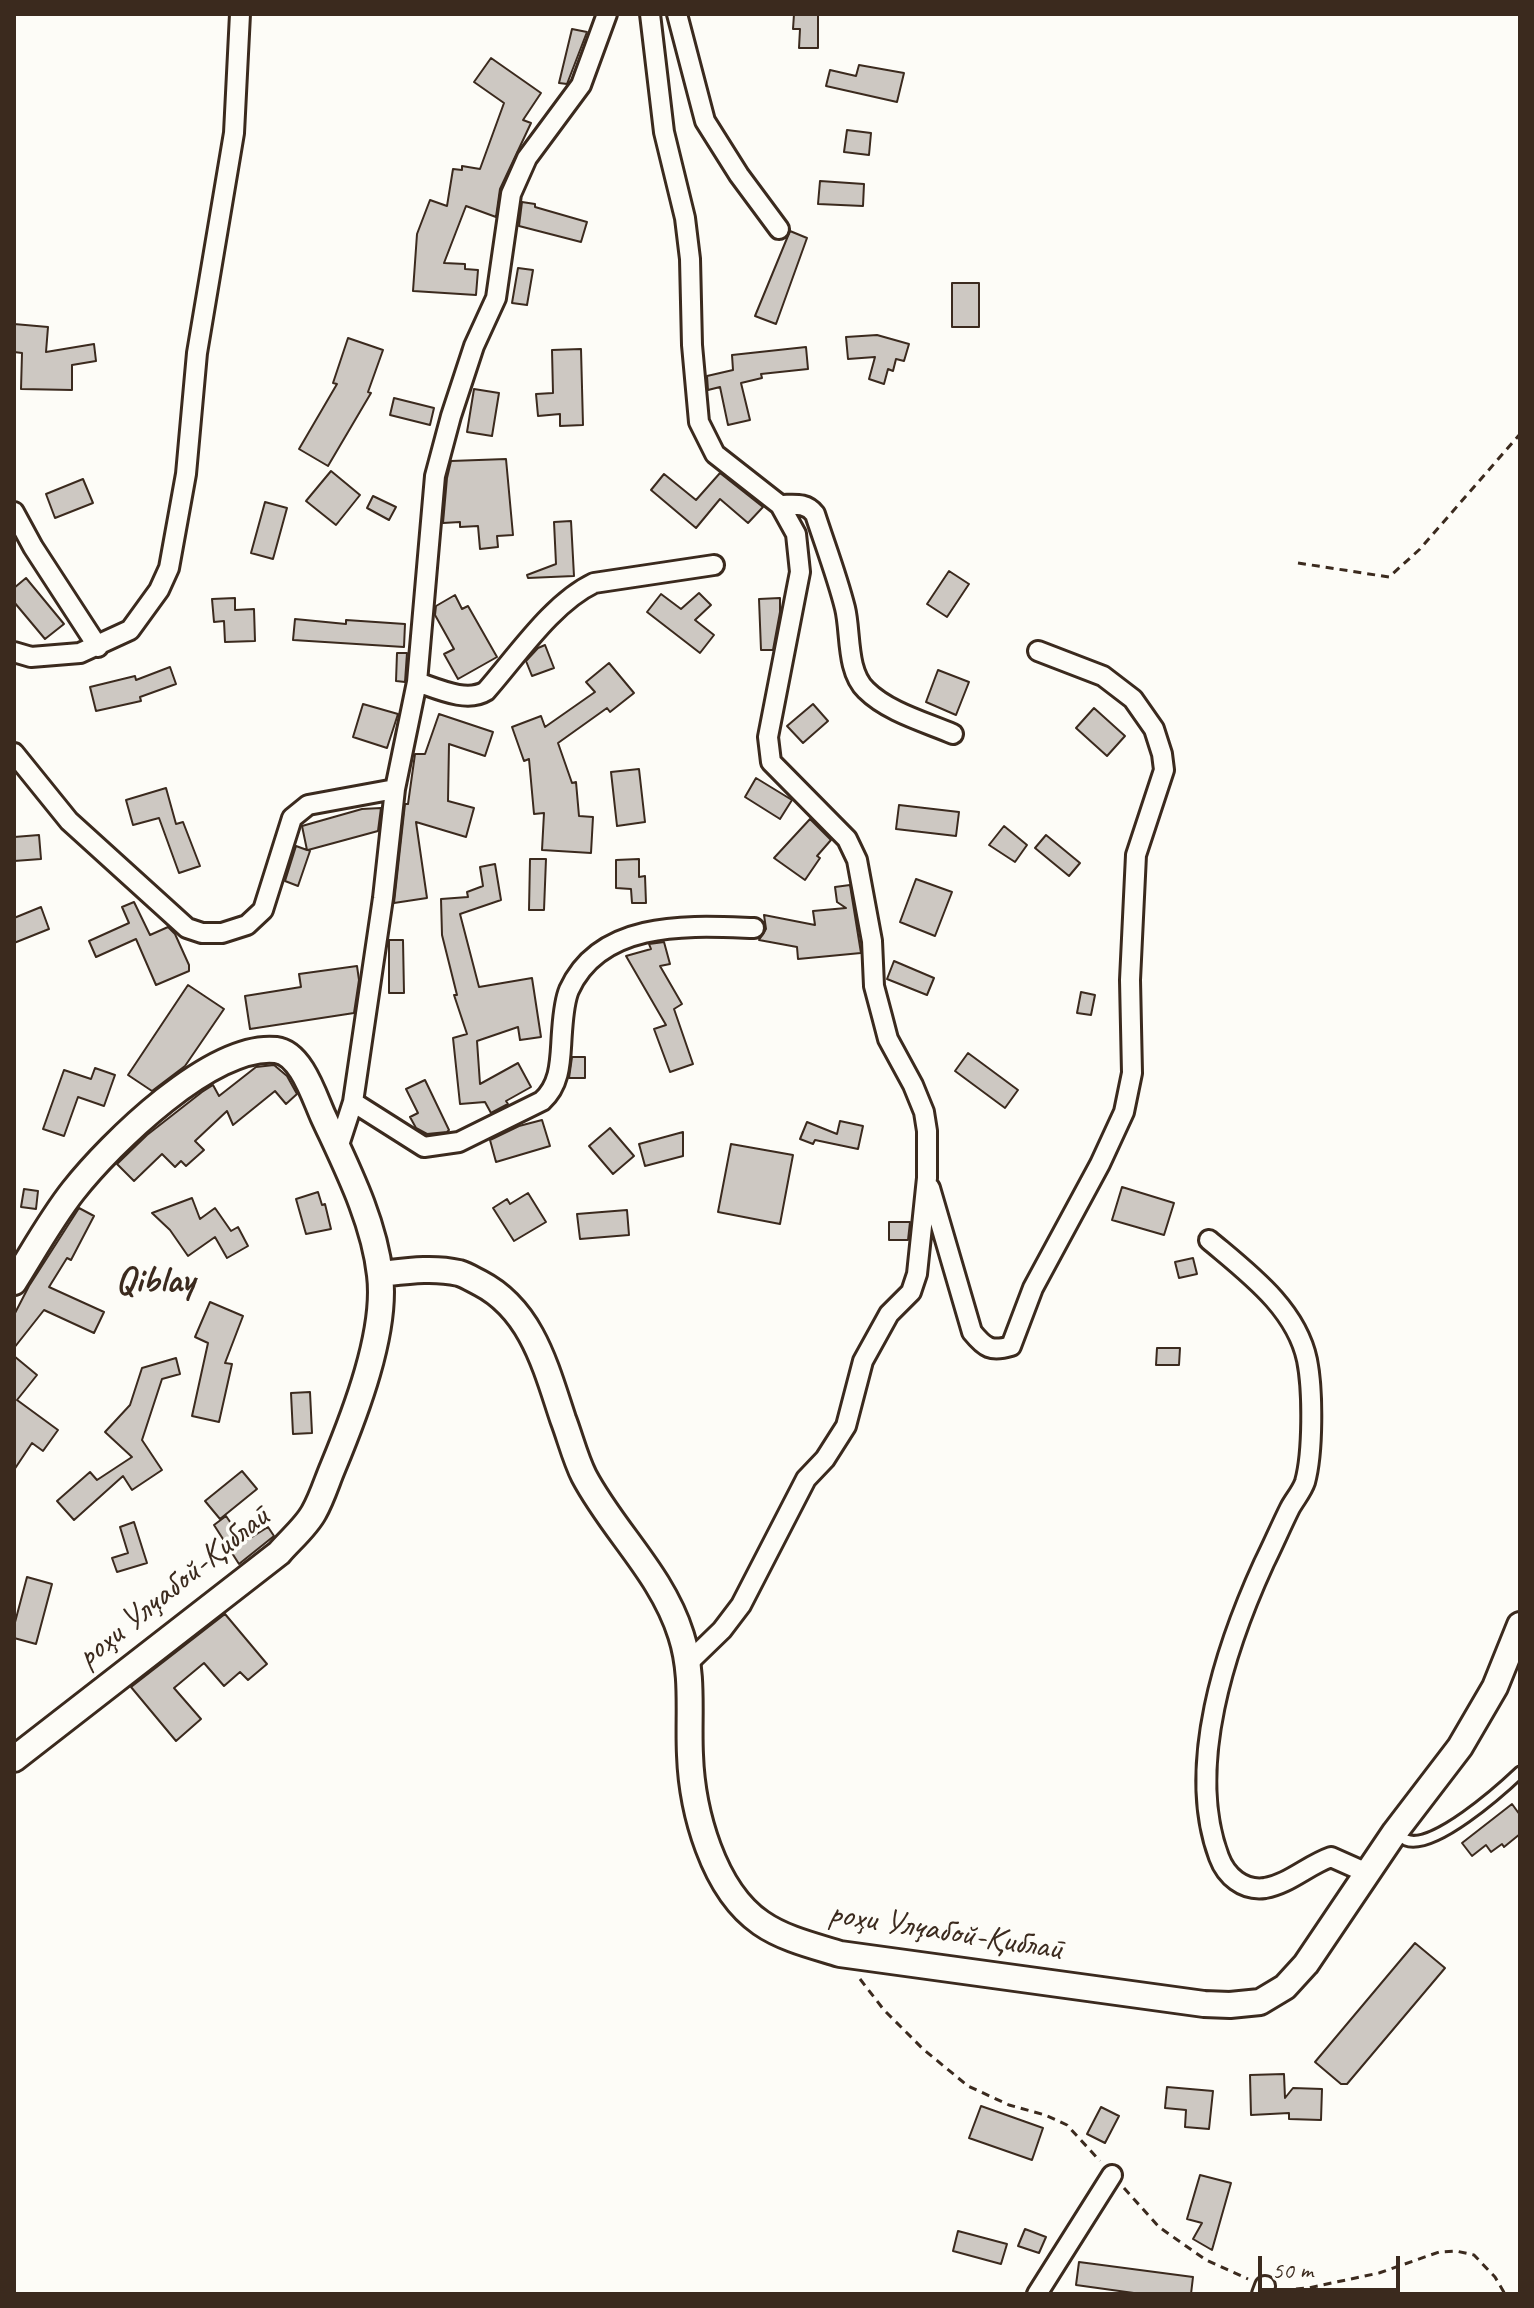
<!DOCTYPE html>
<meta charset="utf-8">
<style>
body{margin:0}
#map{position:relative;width:1534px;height:2308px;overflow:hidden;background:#fdfcf7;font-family:Caveat,sans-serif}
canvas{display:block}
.frame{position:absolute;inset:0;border:16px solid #3b2a1e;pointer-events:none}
.scale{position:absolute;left:1258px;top:2256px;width:142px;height:36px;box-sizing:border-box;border:4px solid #3b2a1e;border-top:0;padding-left:10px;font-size:24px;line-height:28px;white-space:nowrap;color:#3b2a1e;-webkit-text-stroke:6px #fdfcf7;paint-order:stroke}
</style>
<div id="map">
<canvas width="1534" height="2308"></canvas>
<div class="frame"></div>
<div class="scale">50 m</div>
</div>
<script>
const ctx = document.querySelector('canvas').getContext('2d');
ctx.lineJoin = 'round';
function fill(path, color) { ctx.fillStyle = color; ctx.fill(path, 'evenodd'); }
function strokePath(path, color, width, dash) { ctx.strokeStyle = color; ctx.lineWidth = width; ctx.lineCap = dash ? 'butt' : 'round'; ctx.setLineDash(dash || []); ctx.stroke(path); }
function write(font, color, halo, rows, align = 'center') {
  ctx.font = font + ' Caveat,sans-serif'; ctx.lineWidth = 7; ctx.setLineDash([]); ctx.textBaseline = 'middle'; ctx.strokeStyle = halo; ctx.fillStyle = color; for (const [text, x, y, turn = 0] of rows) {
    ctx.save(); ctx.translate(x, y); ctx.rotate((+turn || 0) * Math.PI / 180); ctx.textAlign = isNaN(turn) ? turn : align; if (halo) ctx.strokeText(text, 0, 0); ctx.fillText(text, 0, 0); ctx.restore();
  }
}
const building = new Path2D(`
 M794,14H818V48H799L800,29H793Z
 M572,29L587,32L567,84L559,83Z
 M491,58L541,93L523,120L531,123L500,189L496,217L466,206L444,263L465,264V269L478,270L476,295L413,291L417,234L430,200L447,206L453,169L462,170V166L480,169L504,103L474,82Z
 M859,65L904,73L897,102L826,86L830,70L856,76Z
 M847,130L871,133L869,155L844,152Z
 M820,181L864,184L863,206L818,204Z
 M522,202L535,204V207L587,222L581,242L519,226Z
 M790,231L807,238L776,324L755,316Z
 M518,268L533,270L527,305L512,303Z
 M952,283H979V327H952Z
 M14,324L48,327L46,352L94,344L96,361L72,365V390L21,389L22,353L14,352Z
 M877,335L909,344L904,361L896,359L893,371L888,369L884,384L869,379L875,357L848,359L846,337Z
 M348,338L383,350L368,392L371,393L328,466L299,449L337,384L333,383Z
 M806,347L808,369L761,374L762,378L741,383L750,420L728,425L720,387L708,390L707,376L733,370L732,355Z
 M581,349L583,425L560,426V414L538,416L536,394L553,393L552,350Z
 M474,389L499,393L492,436L467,432Z
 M394,398L434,408L430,425L390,415Z
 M506,459L513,535L497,536L498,547L480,549L478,526L460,527V522L443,523L447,478L451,461Z
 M331,471L360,495L336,525L306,501Z
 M720,473L763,507L748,523L720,499L696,528L651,490L664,474L696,500Z
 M83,479L93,503L55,518L46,494Z
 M373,496L396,507L389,520L367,508Z
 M265,502L287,508L273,559L251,553Z
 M571,521L574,576L528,578L527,575L556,564L554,522Z
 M949,571L969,584L947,617L927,604Z
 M26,578L64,624L45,639L14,602V588Z
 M699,593L711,605L695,620L714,635L700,653L647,612L661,594L681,609Z
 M455,595L462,609L468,606L497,657L458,679L444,654L454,649L435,615L436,606Z
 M235,598V610L254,609L255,641L225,642L224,621L214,622L212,599Z
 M780,598V612L773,650H761L759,599Z
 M295,619L346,624V620L405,624L404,647L293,640Z
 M545,645L554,668L532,676L526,661L538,648Z
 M397,653H407L405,682L396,681Z
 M609,663L634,693L610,712L607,708L558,743L572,783L576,782L579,816L593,817L591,853L542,850L544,813L534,814L529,759L524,761L512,727L541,716L545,727L595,692L586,682Z
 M170,667L176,684L140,697L141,701L96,711L90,687L135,676L136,680Z
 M938,670L969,682L956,715L926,702Z
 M363,704L398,714L387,748L353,737Z
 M813,704L828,721L803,743L787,726Z
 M1094,708L1125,736L1107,756L1076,728Z
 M439,714L493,732L485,756L449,744L448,801L474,808L466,837L416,822L427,898L394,903L405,804H408L415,754H425Z
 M639,769L645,822L617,826L611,772Z
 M756,778L792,800L780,819L745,797Z
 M166,788L176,824L183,822L200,866L179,873L159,818L133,825L126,800Z
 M899,805L959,812L956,836L896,829Z
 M381,808L378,831L308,850L310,851L298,886L285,881L296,846L307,850L302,826L362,809Z
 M810,819L831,840L817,856L820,858L805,880L774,858Z
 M1004,826L1027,845L1015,862L989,845Z
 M39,835L41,859L14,861V837Z
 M1046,835L1080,863L1069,876L1035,848Z
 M530,859H546L544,910H529Z
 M639,859V877L645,876L646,903H632L631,889L616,888V860Z
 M495,864L501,900L460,914L479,987L532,978L541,1037L520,1040L518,1027L477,1041L480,1084L518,1063L531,1087L506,1101L508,1104L491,1113L485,1102L460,1104L453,1038L467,1034L454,995H457L442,935L441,899L468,897L467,892L483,886L480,867Z
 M916,879L952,892L935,936L900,922Z
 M850,885L861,953L798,959L797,947L759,940L766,929L764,915L815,925L813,911L846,908L837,902L835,887Z
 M134,902L150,935L168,927L175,934L189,965V971L156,985L136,939L96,957L89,941L129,923L122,907Z
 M41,907L49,929L14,943V918Z
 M389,940H403L404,993H389Z
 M664,942L670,964L660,966L682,1004L674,1009L693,1064L670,1072L654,1029L666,1025L626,956L651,949L649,944Z
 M894,961L934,978L927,995L887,979Z
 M357,966L359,980L354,1013L250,1029L245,996L301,987L299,974Z
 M188,985L224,1009L185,1066L152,1091L128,1075Z
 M1081,992L1095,995L1091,1015L1077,1013Z
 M968,1053L1018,1090L1005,1108L955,1071Z
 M572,1057H585V1078H569Z
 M274,1065L287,1076L297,1094L286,1104L275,1091L233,1125L227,1111L195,1141L204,1150L186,1166L181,1161L175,1167L162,1154L134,1181L117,1164L147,1135L202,1092L213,1085L219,1096L256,1067Z
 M95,1068L115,1075L104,1106L78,1097L64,1136L43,1129L64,1070L91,1079Z
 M425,1080L449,1130L447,1132L427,1134L416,1128L410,1117L418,1113L406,1089Z
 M542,1120L550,1146L496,1162L490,1140L519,1126Z
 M840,1121L863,1126L858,1149L815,1140L813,1144L800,1139L807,1122L837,1134Z
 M610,1128L634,1156L613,1174L589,1146Z
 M683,1132V1156L645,1166L639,1144Z
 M731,1144L793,1155L780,1224L718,1212Z
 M1122,1187L1174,1203L1164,1235L1112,1220Z
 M24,1189L38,1191L36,1209L21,1207Z
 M318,1192L322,1205L325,1204L331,1229L306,1234L296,1199Z
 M528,1193L546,1222L514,1241L493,1208L507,1199L510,1204Z
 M192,1198L200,1219L215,1208L231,1231L238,1227L248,1246L227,1258L215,1237L188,1256L170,1230L152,1213Z
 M79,1208L94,1216L71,1260L67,1258L49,1287L104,1312L94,1333L44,1310L14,1348V1315L29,1286Z
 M627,1210L629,1235L580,1239L577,1214Z
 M889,1222H910L908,1240H889Z
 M1193,1258L1197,1274L1179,1278L1175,1262Z
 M210,1302L243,1316L225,1363L232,1364L219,1422L192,1416L208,1343L195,1337Z
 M1157,1348H1180L1179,1365H1156Z
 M14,1356L37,1375L17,1400L58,1430L43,1451L32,1443L14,1470Z
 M176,1358L180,1374L162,1379L142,1440L162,1470L132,1490L123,1476L74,1520L57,1501L90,1472L97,1480L132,1457L105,1432L130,1405L142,1368Z
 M310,1392L312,1433L293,1434L291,1393Z
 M242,1471L257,1489L220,1519L205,1501Z
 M226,1516L244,1542L268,1527L274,1536L239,1564L214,1525Z
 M134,1522L147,1563L117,1572L112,1558L128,1553L120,1527Z
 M27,1577L52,1584L36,1644L14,1638V1626Z
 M225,1614L267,1664L248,1680L240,1672L224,1686L204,1663L174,1688L201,1719L176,1741L131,1687Z
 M1512,1804L1520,1815V1834L1504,1847L1502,1844L1491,1852L1486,1845L1472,1856L1462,1843Z
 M1415,1943L1445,1968L1347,2084H1341L1315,2062Z
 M1284,2074L1285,2098L1293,2088L1322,2089L1321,2120L1289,2119V2113L1251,2115L1250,2075Z
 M1167,2087L1213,2091L1209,2129L1185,2127L1186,2110L1165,2108Z
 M981,2106L1043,2128L1032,2160L969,2138Z
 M1101,2107L1119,2116L1105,2143L1087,2134Z
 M1200,2175L1231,2183L1212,2250L1193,2239L1202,2223L1187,2219Z
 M1025,2229L1046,2237L1039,2253L1018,2246Z
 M958,2231L1007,2244L1001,2264L953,2251Z
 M1079,2262L1193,2277L1191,2294H1141L1076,2285Z`);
fill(building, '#cdc8c2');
strokePath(building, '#3b2a1e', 2);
const lane = new Path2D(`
 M1395,1832C1399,1834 1402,1838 1406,1840C1433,1851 1501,1790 1520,1772`);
const street = new Path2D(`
 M650,14L664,132L685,218L690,259L692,345L699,422L715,454L780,505L796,534L800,572L768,737L771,762L847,839L857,860L872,941L874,986L882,1016L888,1039L913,1085L924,1112L927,1131V1178L917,1274L911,1292L889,1314L863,1361L846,1426L825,1459L806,1479L741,1605L722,1630L689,1662
 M677,14L705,121L739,175L779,229
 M780,505C794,505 806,502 815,514C825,545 837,576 845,608C851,632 846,671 866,690C888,712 925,722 953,734
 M14,512L33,547L98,647
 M14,652L31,657L80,653L130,630L159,590L169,568L186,474L197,353L234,133L240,14
 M417,682C438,689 467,703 486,691C517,656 552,603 594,583L714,565
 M14,753L69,821L187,928L202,933H222L247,925L263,910L292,818L308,805L395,789
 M353,1102L424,1147L459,1142L542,1101C562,1083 560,1057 562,1032C563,1019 564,1002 569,990C601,919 691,926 754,928
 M338,1148L353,1102L383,898L395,789L417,682L435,476L451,416L474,346L496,298L511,194L527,158L581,85L607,14
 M930,1188L972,1332C985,1348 991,1352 1011,1346L1033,1288L1100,1164L1124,1112L1132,1073L1130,980L1136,855L1164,770L1162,754L1154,729L1133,699L1103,676L1038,651
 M1209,1240C1248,1273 1296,1308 1307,1360C1313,1390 1313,1453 1305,1482C1302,1491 1295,1499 1290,1508C1281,1526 1273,1545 1264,1563C1226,1646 1185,1767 1219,1857C1226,1876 1243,1891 1265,1888C1289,1884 1308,1865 1331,1857L1367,1873
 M1037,2294L1112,2175
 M1262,2294L1265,2286`);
const secondary = new Path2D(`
 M380,1274C407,1271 433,1267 459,1273C466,1275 474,1280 480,1283C532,1310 546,1368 563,1419C570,1437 575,1458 584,1476C613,1531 662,1574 681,1635C694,1675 688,1715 690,1755C692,1811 713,1890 761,1923C784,1939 814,1946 840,1954L1204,2004L1230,2005L1260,2002L1285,1987L1306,1964L1395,1832L1460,1747L1495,1687L1520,1625
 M14,1282C33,1252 51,1219 73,1191C110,1144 212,1043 276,1050C301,1053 314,1096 323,1116C346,1166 374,1220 380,1275C387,1332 355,1414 333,1467C327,1481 322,1498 314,1512C306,1527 290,1540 279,1553L14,1759`);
strokePath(lane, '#3b2a1e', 15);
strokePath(street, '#3b2a1e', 24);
strokePath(secondary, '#3b2a1e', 30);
strokePath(new Path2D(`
 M1298,563L1389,577L1420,549L1520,434
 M860,1979L884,2010L923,2049L968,2086L1009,2105L1045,2115L1067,2125L1100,2161
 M1124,2188L1159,2227L1206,2260L1248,2279
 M1282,2290L1308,2288L1379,2273L1439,2252L1456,2251L1474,2255L1495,2277L1505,2294`), '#3b2a1e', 3, [8, 6]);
strokePath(lane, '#fdfcf7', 9);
strokePath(street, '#fdfcf7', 18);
strokePath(secondary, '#fdfcf7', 24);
write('34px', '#3b2a1e', '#fdfcf7', [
 ["роҳи Улҷабой-Қиблаӣ",174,1587,-39],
 ["роҳи Улҷабой-Қиблаӣ",946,1932,9]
]);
write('bold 38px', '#3b2a1e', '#fdfcf7', [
 ["Qiblay",155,1282]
]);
</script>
